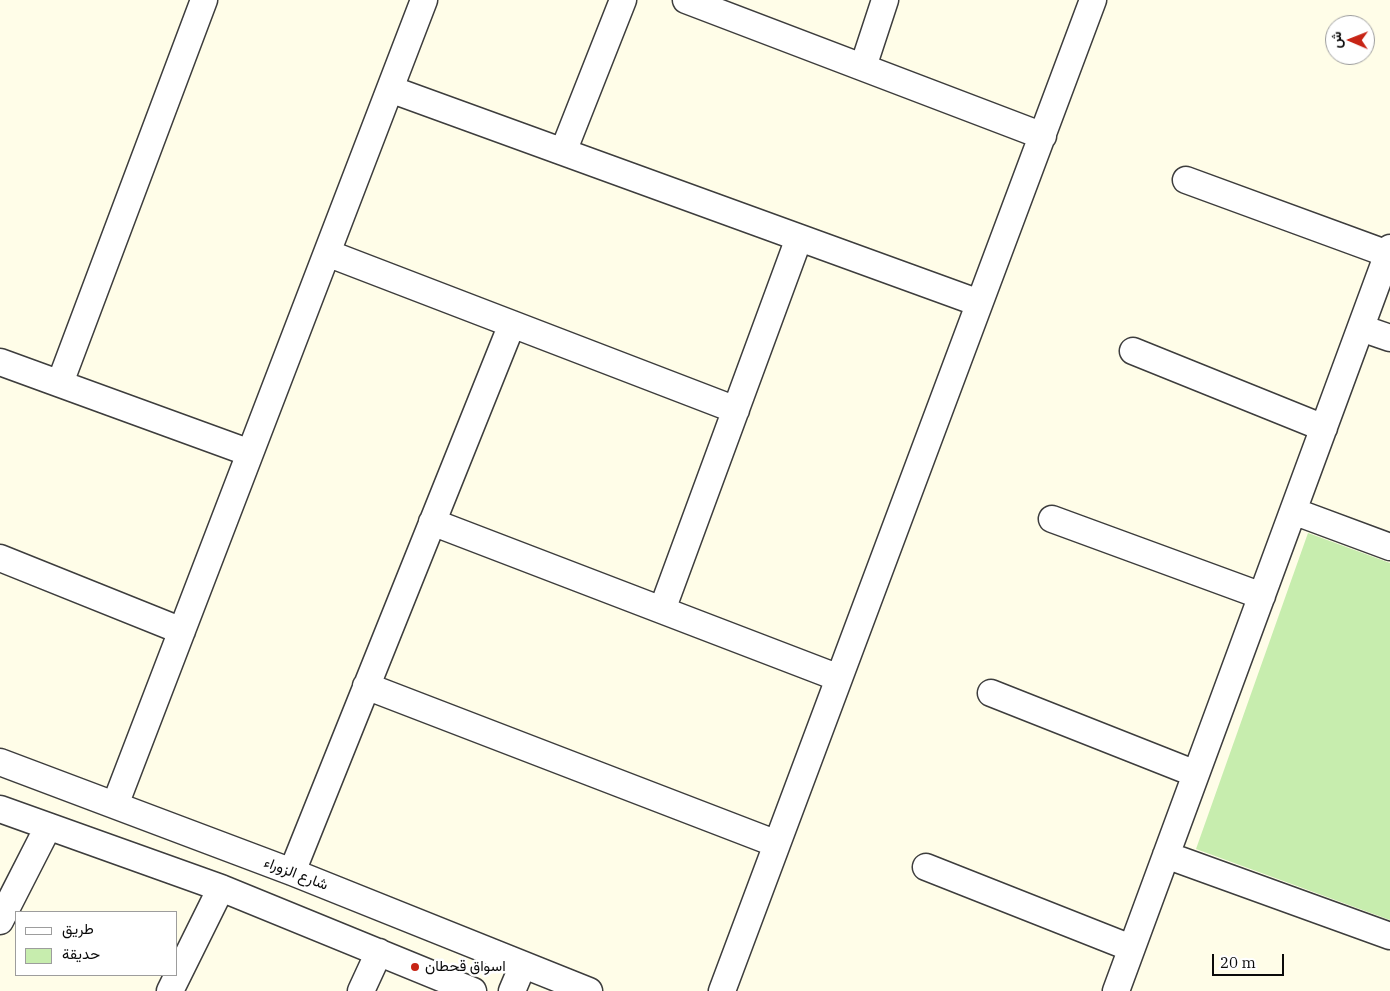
<!DOCTYPE html>
<meta charset="utf-8">
<style>
body{margin:0}
#map{position:relative;width:1390px;height:991px;overflow:hidden;background:#fffde8;font-family:"IBM Plex Serif",Vazirmatn,serif}
canvas{display:block}
.legend{position:absolute;left:15px;top:911px;width:162px;height:65px;box-sizing:border-box;background:#fff;border:1px solid #9d9d9d;margin:0;padding:6px 9px;list-style:none;font-size:15px;color:#0a0a0a}
.legend li{display:flex;align-items:center;gap:10px;height:25px}
.legend b{width:25px;border:1px solid #9d9d9d}
.north{position:absolute;left:1325px;top:15px;width:50px;height:50px;box-sizing:border-box;background:#fff;border:1px solid #9d9d9d;border-radius:50%;rotate:271deg;font-size:14px;font-weight:700;line-height:20px;text-align:center;color:#0a0a0a}
.north::after{content:'';display:block;margin:auto;width:18px;height:22px;background:#c72415;clip-path:polygon(50% 0,100% 100%,50% 72%,0 100%)}
.scale{position:absolute;left:1212px;top:954px;width:72px;height:22px;box-sizing:border-box;border:2px solid #0a0a0a;border-top:0;padding-left:6px;font-size:15px;line-height:18px;white-space:nowrap;color:#0a0a0a;-webkit-text-stroke:4px #fff;paint-order:stroke}
</style>
<div id="map">
<canvas width="1390" height="991"></canvas>
<ul class="legend">
<li><b style="height:6px;background:#fff"></b>طريق</li>
<li><b style="height:14px;background:#c7edae"></b>حديقة</li>
</ul>
<div class="north">ش</div>
<div class="scale">20 m</div>
</div>
<script>
const ctx = document.querySelector('canvas').getContext('2d');
ctx.lineJoin = 'round';
function fill(path, color) { ctx.fillStyle = color; ctx.fill(path, 'evenodd'); }
function strokePath(path, color, width, dash) { ctx.strokeStyle = color; ctx.lineWidth = width; ctx.lineCap = dash ? 'butt' : 'round'; ctx.setLineDash(dash || []); ctx.stroke(path); }
function write(font, color, halo, rows, align = 'center') {
  ctx.font = font + ' "IBM Plex Serif",Vazirmatn,serif'; ctx.lineWidth = 5; ctx.setLineDash([]); ctx.textBaseline = 'middle'; ctx.strokeStyle = halo; ctx.fillStyle = color; for (const [text, x, y, turn = 0] of rows) {
    ctx.save(); ctx.translate(x, y); ctx.rotate((+turn || 0) * Math.PI / 180); ctx.textAlign = isNaN(turn) ? turn : align; if (halo) ctx.strokeText(text, 0, 0); ctx.fillText(text, 0, 0); ctx.restore();
  }
}
fill(new Path2D(`
 M1308,533L1390,563V920L1196,849Z`), '#c7edae');
const minor = new Path2D(`
 M686,0L1043,136
 M863,67L885,0
 M390,89L979,303
 M563,152L623,0
 M1186,180L1388,254
 M327,253L736,410
 M1361,328L1390,338
 M1133,351L1324,428
 M0,362L250,453
 M60,383L204,0
 M1293,511L1390,547
 M1052,519L1262,596
 M432,522L839,678
 M0,558L182,631
 M662,610L799,238
 M366,686L777,844
 M991,693L1196,774
 M0,762L292,872L589,991
 M115,805L424,0
 M0,809L221,888L473,991
 M1166,855L1390,936
 M926,867L1131,948
 M292,872L512,324
 M0,921L48,827
 M170,991L221,888
 M361,991L379,952
 M512,991L523,965
 M722,991L1093,0
 M1116,991L1390,248`);
strokePath(minor, '#3d3d3d', 29);
strokePath(minor, '#fff', 26);
for (const [x, y, r, color] of [
 [415,967,5,"#c72415"]
]) { const dot = new Path2D(); dot.arc(x, y, r, 0, 2 * Math.PI); ctx.fillStyle = color; ctx.fill(dot); strokePath(dot, '#fff', 2); }
write('15px', '#0a0a0a', '#fff', [
 ["شارع الزوراء",296,874,21]
]);
write('15px', '#0a0a0a', '#fff', [
 ["اسواق قحطان",425,967]
], 'left');
</script>
